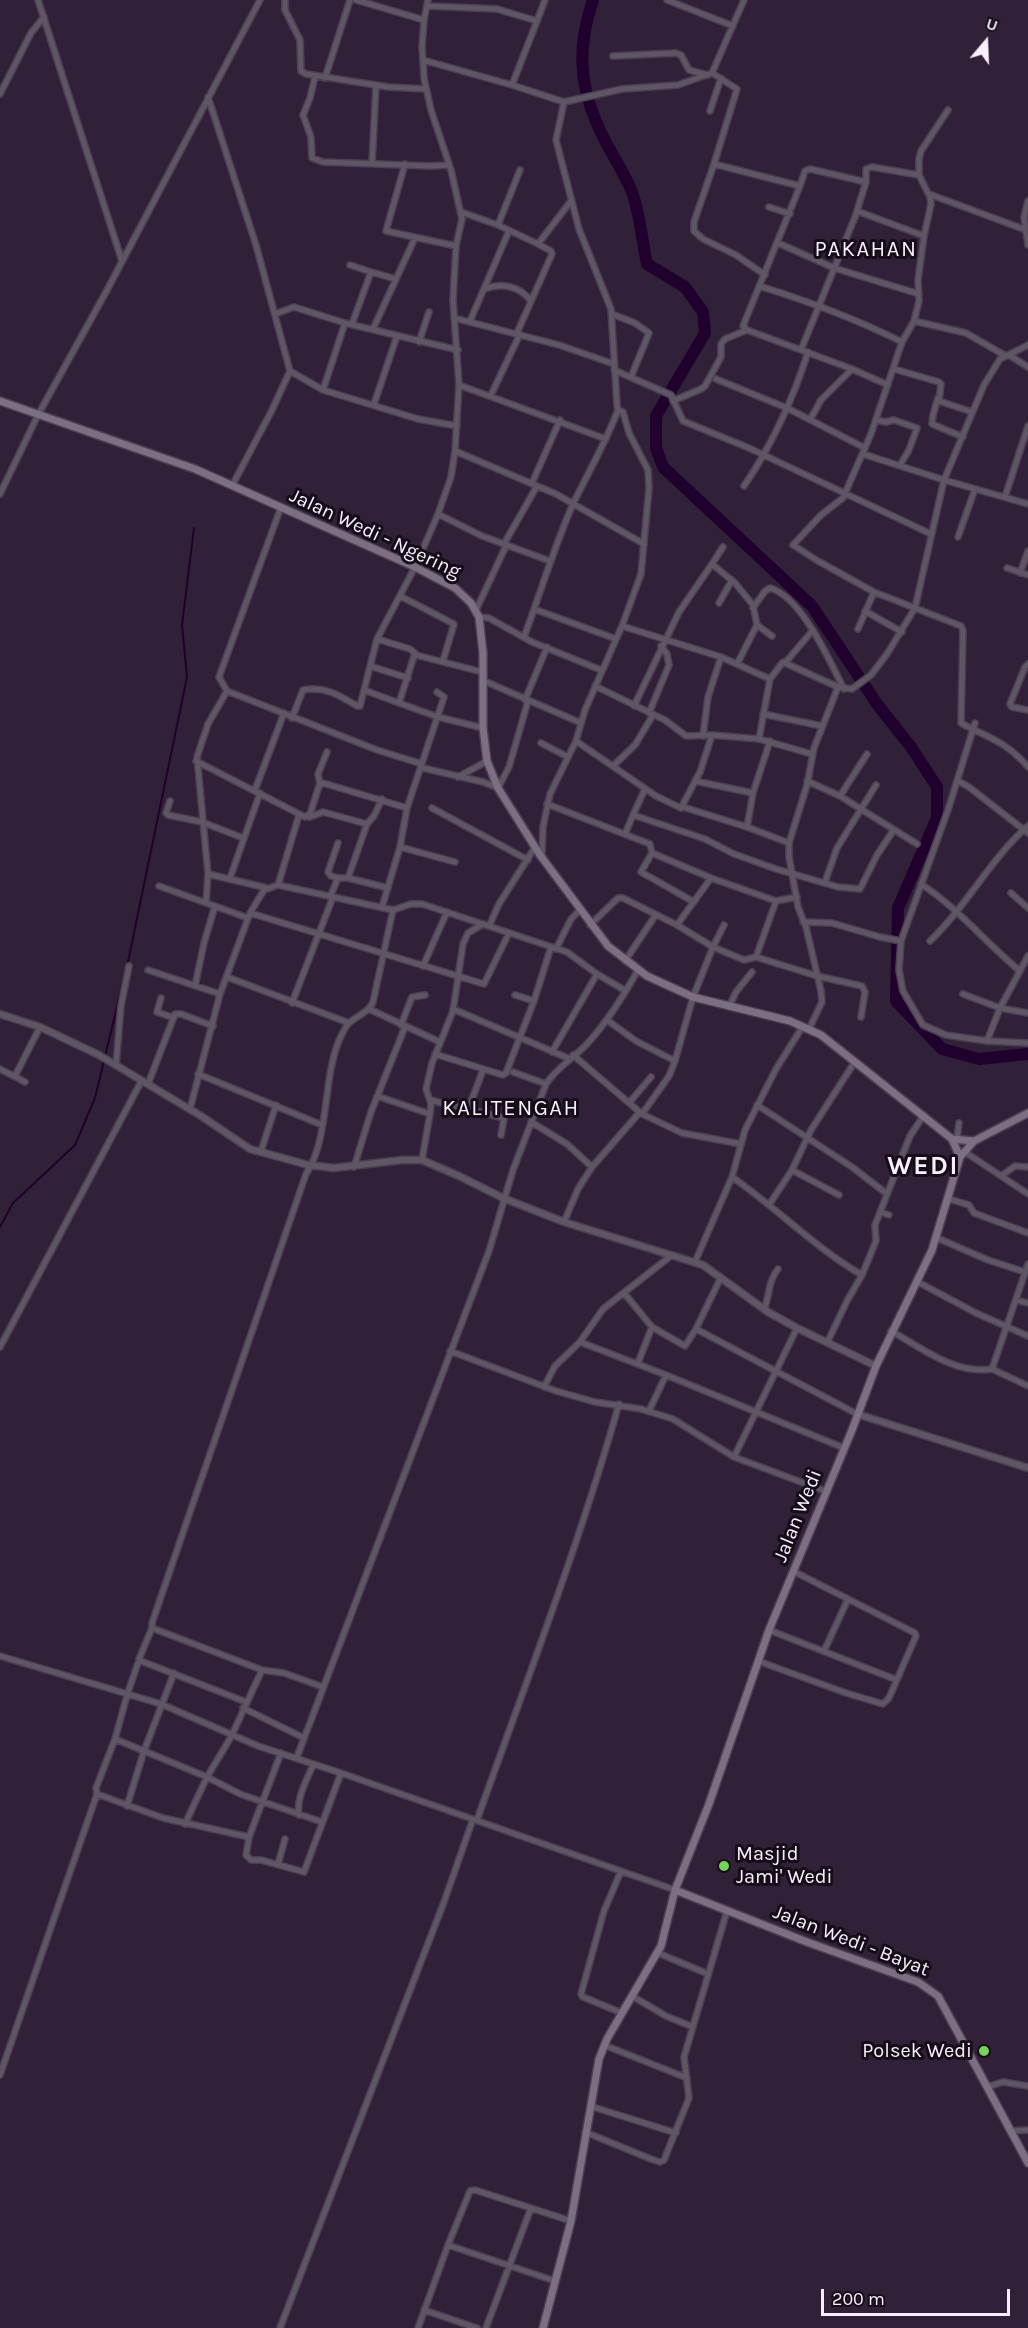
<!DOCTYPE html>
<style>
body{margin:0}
#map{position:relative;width:1028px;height:2328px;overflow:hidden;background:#302138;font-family:Karla,sans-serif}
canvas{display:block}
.north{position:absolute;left:956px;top:12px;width:60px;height:60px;-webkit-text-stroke:4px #150e18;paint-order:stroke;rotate:19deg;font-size:16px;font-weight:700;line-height:24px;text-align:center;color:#f8eefe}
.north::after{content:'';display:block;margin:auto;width:21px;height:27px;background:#f8eefe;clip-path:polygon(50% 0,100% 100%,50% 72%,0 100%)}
.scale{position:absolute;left:821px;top:2289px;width:189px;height:27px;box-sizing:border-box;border:3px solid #f8eefe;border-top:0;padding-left:8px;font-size:18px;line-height:21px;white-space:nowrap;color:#f8eefe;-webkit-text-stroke:4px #150e18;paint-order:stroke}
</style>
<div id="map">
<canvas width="1028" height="2328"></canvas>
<div class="north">U</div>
<div class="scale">200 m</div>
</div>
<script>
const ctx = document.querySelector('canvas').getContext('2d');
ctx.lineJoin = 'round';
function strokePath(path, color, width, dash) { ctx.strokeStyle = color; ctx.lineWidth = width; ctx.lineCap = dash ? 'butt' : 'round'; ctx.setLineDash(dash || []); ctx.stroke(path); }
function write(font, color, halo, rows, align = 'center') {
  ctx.font = font + ' Karla,sans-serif'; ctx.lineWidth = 6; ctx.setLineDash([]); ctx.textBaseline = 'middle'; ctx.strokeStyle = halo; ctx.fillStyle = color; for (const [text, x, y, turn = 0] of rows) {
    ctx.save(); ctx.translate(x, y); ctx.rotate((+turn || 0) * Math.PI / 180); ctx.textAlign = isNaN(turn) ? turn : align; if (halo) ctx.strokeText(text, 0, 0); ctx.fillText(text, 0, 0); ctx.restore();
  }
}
strokePath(new Path2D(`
 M0,1227L13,1203L75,1145L95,1098L129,957L187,677L182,625L194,528`), '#20012d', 2);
strokePath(new Path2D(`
 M593,0C578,44 578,82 598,126C607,148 623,169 632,192C640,214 642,241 647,264L685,287L703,312L705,333L656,416V448L663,467L812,606L877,704L911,747L937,787V818L898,908L896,1001L942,1049L979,1059L1028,1054`), '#20012d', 12);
const minor = new Path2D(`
 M38,0L122,261
 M285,0V10L300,40L301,71L306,74L388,87L426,89
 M356,0L424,20L422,47L423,60L512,85L564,102L556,140L579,229L611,309L617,405L618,410L623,412L629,433L648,470L649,488L641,574L622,626L585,710L576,741L550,794L543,827L542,856
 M667,0L733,26
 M428,6L497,9L537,21L512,85
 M424,20L428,0
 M537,21L545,0
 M613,56L676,53L681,55L689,70L708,75
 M712,73L737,89L714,164L800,186L743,326L747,330L852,369L888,385
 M315,77L310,98L303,115L311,137L312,158L323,162L430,166L449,165
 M325,78L350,0
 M0,94L31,33L44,17
 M208,97L256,245L290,371L272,410L232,486
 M564,102L622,89L678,85L712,73L744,0
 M948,110L921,151L919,159V175L930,197L931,204L924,236L918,280L919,301L914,321L902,342L871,434L843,498L821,515L793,545L818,561L874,592L961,626L963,630L961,723C988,738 1006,741 1028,767
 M710,111L721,78
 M372,164L376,85
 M405,164L386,231L456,246
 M714,164L694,222V231L703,239L736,255L765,275
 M800,186L805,171L810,169L866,182
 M929,194L1026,230
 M1028,201L1024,217L1028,245
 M769,207L790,214
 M857,211L924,236
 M461,212L498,225L538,244
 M498,225L520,170
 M778,243L834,268L919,294
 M350,265L371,272L352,324
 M371,272L396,279
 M759,286C808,301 856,319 902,342
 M484,289C501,283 519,285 531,301
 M275,314L294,307L345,323L458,350
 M612,314L635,323L649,333L631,377
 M454,318L559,345L614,364
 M470,321L509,231
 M914,321L966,333L1006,356
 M373,329L415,238
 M517,333L552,254L551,251L538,244L571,201
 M419,342L429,312
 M801,350L855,217L866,182V169L872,167L919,175
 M1009,355L1028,367
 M894,369L939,382L941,384L939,401L972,412
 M614,370L671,395L683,421L749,448L931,534
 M290,371L323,390L418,419L457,426
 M716,379L787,408L865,448
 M459,385L606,439
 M323,390L345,323
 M491,395L520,334
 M938,398L933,415L932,424L963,437
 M673,401L701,389L705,386L721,357V344L725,339L747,330
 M374,404L397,336
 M810,420L821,400L852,369
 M876,420L886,422L894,420L917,428L909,450L900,465
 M455,451L556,494L644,544
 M863,454L944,480L1028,504
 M532,483L560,420
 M744,486C772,445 793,399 808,352
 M0,494L38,415L106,292L260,0
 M1005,497L1028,426
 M281,507L219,677L227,691L377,750L419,763L423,768L483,782L498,788L509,767L528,701
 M438,514L482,536L550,561
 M958,537L975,489
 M504,544L537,486
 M712,564L723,547
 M1007,568L1028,575
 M1020,573L1028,551
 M400,596L454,624L443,661
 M719,603L732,580
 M753,608L765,591L770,588C802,597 830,662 844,689
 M534,609L616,639
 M476,610L506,546
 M865,611L902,632
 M479,617L489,618L532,642L601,670
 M622,626L721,657L770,679L783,662L838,687L852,689L871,675L887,654L915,608L944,480L984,385L1000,359L1028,345
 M858,629L874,592
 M524,637C541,592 554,546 574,502C589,471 606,442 618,410
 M377,639L410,649L415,653L399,703L438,717L483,728
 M416,655L482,672
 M785,663L813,630
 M737,664L757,625
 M1028,664L1025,667L1010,704L1012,707L1028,710
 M370,666L408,678
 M482,680L581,723
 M595,686L665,720L686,736L712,735L759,739L812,754
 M364,690L399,703
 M525,700L547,647
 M634,706L679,612L712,564L735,583L753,605L757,625L772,636
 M649,713L669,665L667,654L661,646
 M763,714L822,726
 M292,718L303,690C325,686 339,695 357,706H360L377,639L415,567L438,514L451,477L455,451L459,385L453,300L456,246L462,219L451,170L431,110L424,78L423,60
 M975,723L948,810L901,941L899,970L903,991L923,1025L946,1035L987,1041L1028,1043
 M703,736L708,697L721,657
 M759,739L770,679
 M576,741L656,796L681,808L700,772L712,735
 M541,743L568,757
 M867,754L840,796L917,844
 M196,761L305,817L310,814L319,786L323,783L407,808L444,697L437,692
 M614,765L635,745L653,715
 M458,777L487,761
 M695,781L753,793L747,827L789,843
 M807,781L840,796
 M958,781L969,787L1028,833
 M320,784L318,774L327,752
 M645,789L633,815L705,839L734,854L776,869L838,887L860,889L877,855L893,831
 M255,790L284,713
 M753,793L770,741
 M170,801L166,813L168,815L202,822L243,838
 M547,804L650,844L652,853L641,872L694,902
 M683,807L747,827
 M432,808L528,860
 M310,817L323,812L367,824
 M625,834L633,815
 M338,843L328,872L331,876L338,878
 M400,847L455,862
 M652,853L711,878L776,901
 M208,874L267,888
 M230,878L260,793
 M348,878L388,888
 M825,882L837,848L876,785
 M921,884C958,908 986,943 1020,971
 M278,885L299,815
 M159,886L248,918
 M1011,893L1028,908
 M330,897L338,878H348L367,824L374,816L382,799
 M206,903L208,874L197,757L208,724L227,691
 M382,907L400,847L407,808
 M393,910L411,904H422L567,952L597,974L552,1052
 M250,913L484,984L509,933
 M803,922L832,923L880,937L901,941
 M590,925L618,898H623L677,925L713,947L744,960L756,957L776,901L797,897
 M677,925L711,878
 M489,926L499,904L535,847
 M930,941C967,906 990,859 1028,826
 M556,949L571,919L581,909
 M756,957L817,976L862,986L865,992L861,1017
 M625,961L655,916
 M423,966L447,912
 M148,970L220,994
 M597,974L626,991
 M227,977L349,1023
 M195,986L204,943L215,906
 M963,994L1000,1008L1028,1013
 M515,995L534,1001
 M161,998L157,1012L174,1018
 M292,1003L333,897
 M729,1007L736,992L752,972
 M369,1009L440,1042
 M453,1009L570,1059
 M607,1020L636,1041L675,1061
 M401,1025L412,997L425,995
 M809,1029L822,1002L821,991L806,927L798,907L789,857V843L807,785L814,748L838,687
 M987,1041L1000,1008L1028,956
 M435,1054L503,1075L506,1073L534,1001L551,947
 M573,1055L642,1114L682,1133L741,1144
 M116,1065L121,1006L129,966
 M0,1069L25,1082
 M513,1072L546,1084
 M198,1074L322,1125
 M15,1076L40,1027
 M148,1084L175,1014H181L213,1026
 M377,1096L430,1114
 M430,1100L504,1118L501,1135
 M629,1103L651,1077
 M757,1105L852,1167L887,1194
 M468,1110L483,1070
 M642,1114L669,1076L675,1061L693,997L713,947L724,925
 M531,1122L567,1144L592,1167
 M957,1139L959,1123
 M261,1151L276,1105
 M965,1152L1028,1194
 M422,1160L430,1114L431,1104L426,1089L432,1063L453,1011L463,944L468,933L483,924
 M354,1167L371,1112L405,1027
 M792,1170L839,1195
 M1001,1176L1015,1166L1028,1167
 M732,1177C777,1208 815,1248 862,1275
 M949,1199L969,1205L974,1213L1028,1233
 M769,1205L792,1170L811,1130L854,1063
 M880,1212L889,1215
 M564,1222L578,1189L592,1167L640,1112
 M937,1238L988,1260L1025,1272
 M695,1262L732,1177L745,1130L776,1069L803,1026
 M916,1281L976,1313L1028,1336
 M624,1293L652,1327L685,1346L696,1329L721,1277
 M1016,1300L1028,1303
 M764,1309C770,1295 768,1281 778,1269
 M696,1329L857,1414
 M891,1331C922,1348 955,1375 992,1369L1028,1264
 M580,1342L666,1375L844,1448
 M827,1343L847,1301L862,1275L876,1241L875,1225L910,1136L924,1115
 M0,1347L142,1080
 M450,1351L556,1391L595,1402L641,1409L673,1419L734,1457L825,1491
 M638,1363L652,1327
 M992,1369L1028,1386
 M544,1387L555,1366L580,1342L603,1309L672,1255
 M649,1411L666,1375
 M734,1457L797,1328
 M152,1628L262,1670L284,1673L323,1687
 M769,1630L897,1680
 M824,1651L848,1599
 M0,1656L161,1704L258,1746L341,1773L675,1890
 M141,1661L246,1702
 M758,1661L846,1693L883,1704L889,1698L916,1636L915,1633L793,1571
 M243,1708L304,1738
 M115,1739L207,1777L240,1794L322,1822
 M281,1753L249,1837L246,1855L251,1860H261L304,1872L341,1773
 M297,1757L489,1251L513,1170L546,1084C556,1068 574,1058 587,1044C607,1022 623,997 638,970
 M97,1794L163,1818L249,1837
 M127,1806L144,1751L174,1673
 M299,1815C296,1799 306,1782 312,1767L316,1765
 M477,1820C526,1682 579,1545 619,1404
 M185,1824L207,1777L231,1737L262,1670
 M278,1864L285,1839
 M621,1871L604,1911L581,1994L583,1997L622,2013
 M658,1953L708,1974
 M632,1996L666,2016L693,2027
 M604,2045L687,2078
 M0,2075L97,1794L96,1788L115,1739L126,1699L129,1695L128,1692L138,1663L141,1661L139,1659L152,1628V1623L306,1174C329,1140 323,1082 338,1043C341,1036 344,1028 349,1023C358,1015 368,1013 373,1002L393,910L278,885L264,890L250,913L220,994L190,1109
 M987,2087L1003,2082L1028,2086
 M590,2106L676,2133
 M1010,2131L1028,2130
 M585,2132L651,2159L660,2162L664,2160L689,2098L684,2057L727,1911
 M448,2245L555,2281
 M424,2310L477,2328
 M280,2328L444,1902L473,1819
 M418,2328L448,2245L470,2191L475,2190L571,2221
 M486,2328L531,2208`);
const tertiary = new Path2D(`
 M0,1014L40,1027L99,1055L201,1116L250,1149L308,1165L334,1168L402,1160H422L459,1176L503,1198L564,1222L703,1265L768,1312L797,1328L876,1366
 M857,1414L1028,1468`);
const secondary = new Path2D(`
 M0,401L195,469L415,567L455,588L471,603L479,617L483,653V728L487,761L498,788L540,855L608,946L647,976L693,997L790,1021L821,1035L952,1139L960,1157
 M974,1141L1028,1113
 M675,1890L807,1942L918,1982L938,1996L944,2007L1028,2163
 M543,2328L571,2221L599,2059L607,2039L661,1946L675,1890L709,1804L769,1630L852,1430L876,1366L932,1250L960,1157L974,1141L952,1139`);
strokePath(minor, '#4c3e54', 8);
strokePath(tertiary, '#4c3e54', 9);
strokePath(secondary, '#4c3e54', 10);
strokePath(minor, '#5e5662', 5);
strokePath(tertiary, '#5e5662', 6);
strokePath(secondary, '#7c6f82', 7);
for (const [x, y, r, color] of [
 [724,1866,6,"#77d259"],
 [984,2051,6,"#77d259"]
]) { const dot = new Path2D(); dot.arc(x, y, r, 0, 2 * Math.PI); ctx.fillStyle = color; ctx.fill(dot); strokePath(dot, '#150e18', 2); }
write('20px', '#f8eefe', '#150e18', [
 ["Jalan Wedi - Ngering",375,534,25],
 ["Jalan Wedi",798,1516,-68],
 ["Jalan Wedi - Bayat",851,1941,21]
]);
write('20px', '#f8eefe', '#150e18', [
 ["Masjid",736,1854],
 ["Jami' Wedi",736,1877],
 ["Polsek Wedi",972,2051,"right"]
], 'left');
ctx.letterSpacing = '1.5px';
write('22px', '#f8eefe', '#150e18', [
 ["PAKAHAN",866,250],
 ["KALITENGAH",511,1109]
]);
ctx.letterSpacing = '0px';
ctx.letterSpacing = '1.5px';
write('bold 26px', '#f8eefe', '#150e18', [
 ["WEDI",923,1167]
]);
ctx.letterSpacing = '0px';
</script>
